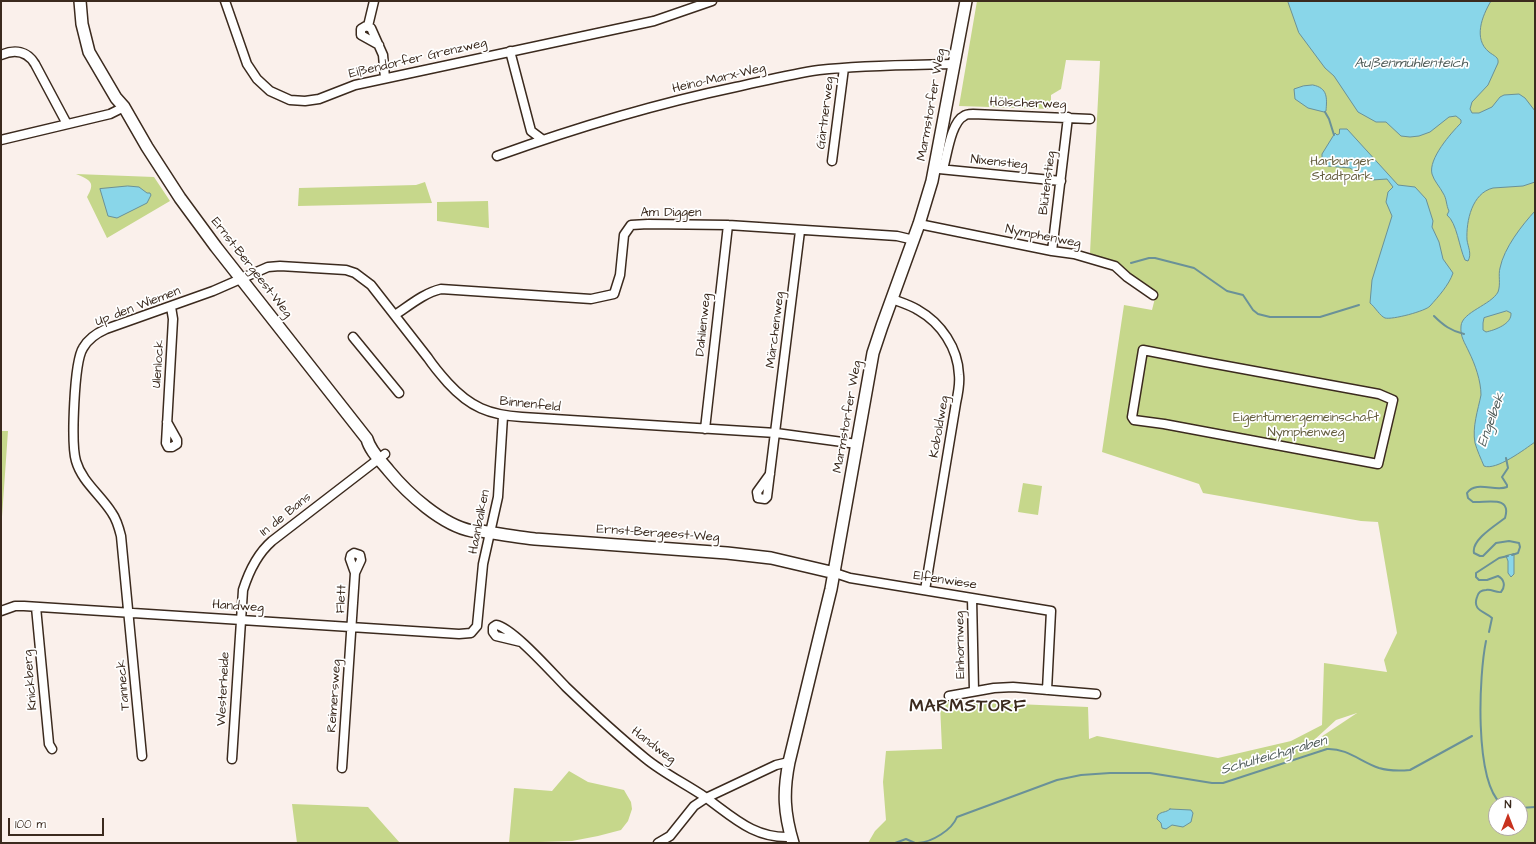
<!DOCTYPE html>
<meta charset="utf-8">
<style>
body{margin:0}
#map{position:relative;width:1536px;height:844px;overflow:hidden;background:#faf0eb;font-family:"Architects Daughter",sans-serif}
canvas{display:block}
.frame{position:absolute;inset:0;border:2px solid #3b2a1e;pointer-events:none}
.north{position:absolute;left:1488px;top:796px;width:40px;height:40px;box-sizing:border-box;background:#fff;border:1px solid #b1aaa5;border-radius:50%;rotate:0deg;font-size:11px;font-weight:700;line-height:16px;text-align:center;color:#3b2a1e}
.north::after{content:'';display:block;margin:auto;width:14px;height:18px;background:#c8321e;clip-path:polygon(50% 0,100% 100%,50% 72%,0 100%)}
.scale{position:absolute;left:8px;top:818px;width:96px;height:18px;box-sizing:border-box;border:2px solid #3b2a1e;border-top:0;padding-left:5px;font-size:12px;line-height:14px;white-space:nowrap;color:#3b2a1e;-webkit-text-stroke:3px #fff;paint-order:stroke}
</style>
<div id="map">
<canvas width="1536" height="844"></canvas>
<div class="frame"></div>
<div class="north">N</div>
<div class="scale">100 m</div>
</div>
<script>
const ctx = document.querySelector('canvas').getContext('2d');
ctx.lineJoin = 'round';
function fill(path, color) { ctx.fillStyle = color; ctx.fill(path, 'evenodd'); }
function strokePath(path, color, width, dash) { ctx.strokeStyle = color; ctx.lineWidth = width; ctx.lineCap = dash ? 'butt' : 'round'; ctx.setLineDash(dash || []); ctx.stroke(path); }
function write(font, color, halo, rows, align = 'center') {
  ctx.font = font + ' "Architects Daughter",sans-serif'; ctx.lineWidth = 3.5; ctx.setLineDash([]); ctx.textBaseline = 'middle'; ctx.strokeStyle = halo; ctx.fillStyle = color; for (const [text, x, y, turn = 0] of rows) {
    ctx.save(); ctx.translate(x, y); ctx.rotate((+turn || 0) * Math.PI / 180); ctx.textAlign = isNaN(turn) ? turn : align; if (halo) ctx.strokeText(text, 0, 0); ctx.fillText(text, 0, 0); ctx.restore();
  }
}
fill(new Path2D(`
 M977,1H1535V843H868L875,831L886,820L883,782L886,751L942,749L940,704L944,703V701L1088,707L1089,739L1097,736L1218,758L1291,741L1322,725L1324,663L1387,672L1384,660L1397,633L1378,522L1361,521L1203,493L1199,484L1102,452L1124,305L1152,310L1155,298L1115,263L1090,253L1100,61L1066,60L1061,89L1051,95V109L959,106ZM1357,713L1315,741H1313L1336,720ZM1496,804H1520V828H1496Z
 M76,174L154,177L170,201L107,238L87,197C96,182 90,180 76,174Z
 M425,182L432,203L298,206L299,188L416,185Z
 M488,201L489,228L437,221V202Z
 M1,431H8L1,531Z
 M1023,483L1042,486L1038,515L1018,512Z
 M569,771L588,782L624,790L631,802L632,809L628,821L621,830L598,836L572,841L509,843L514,788L552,791Z
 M292,804L368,807L400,843H297Z`), '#c6d78b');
const water = new Path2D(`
 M1288,1H1491C1482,16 1473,39 1489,52C1494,56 1499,57 1498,63L1488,85L1472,102L1470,109L1472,113H1479L1492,107L1500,97L1504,95L1519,94L1525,98L1535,111V182L1523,186L1493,188C1472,193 1466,221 1467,240C1468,247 1472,254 1468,261L1465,260C1459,247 1457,223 1447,215L1449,211C1446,205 1447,199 1443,193C1440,187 1434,181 1432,174C1428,159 1451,133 1461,123V120L1456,116L1449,117L1430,132L1419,136L1410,137L1401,136L1386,122H1376L1358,112L1334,76L1325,68L1299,33Z
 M1313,85C1328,88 1327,98 1326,111L1324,112L1308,108L1295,99L1294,89L1303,86Z
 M1340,129H1347L1398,185L1415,187L1426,199L1433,221L1432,227L1439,242L1443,259L1453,273C1449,285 1438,297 1430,306C1426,311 1392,320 1385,318C1380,316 1375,307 1370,303L1372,280L1392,216L1386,202L1388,192L1393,187L1387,179L1372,180L1363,177L1350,168L1327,166L1322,162V154L1335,133L1337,135L1339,134Z
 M128,186L139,187L147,193H150L151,195L147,203L117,218L108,216L100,189Z
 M1535,211V442C1525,449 1496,471 1484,466C1481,459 1477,450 1475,443C1472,427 1478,410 1481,395C1481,381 1475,364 1469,352C1465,343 1460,337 1461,326C1462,312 1491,305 1498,292C1501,284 1498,275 1500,268C1504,248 1522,225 1535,211ZM1507,311L1511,313C1512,324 1495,330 1486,332L1483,330V323L1484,318Z
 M1514,554V574L1511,577L1508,573V561L1506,556Z
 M1170,809L1191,810L1193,813L1191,822L1183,827L1172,825L1166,829L1162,828L1161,823L1157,819L1158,815C1162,811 1166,813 1170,809Z`);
fill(water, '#89d6e9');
strokePath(water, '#6a9198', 1);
strokePath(new Path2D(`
 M1325,112L1329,119L1334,135
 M1131,263L1149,258H1155L1194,268L1227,291L1243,295L1253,310L1258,314L1270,317H1320L1359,305
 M1434,316C1443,325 1451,331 1464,334
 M1506,458L1508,468L1502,477L1507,485V487C1495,492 1476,480 1467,493L1468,498L1473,502C1487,503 1512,495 1505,518C1496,525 1471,540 1474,553L1480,556H1483L1496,543L1509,541L1519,543L1520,547L1518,553L1512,555
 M1489,632L1492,618C1485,611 1472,611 1477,597C1478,593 1481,590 1486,590C1492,589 1496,593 1501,592C1506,586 1504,579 1498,576L1487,580H1479L1476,577V573L1499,558L1508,556
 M1486,641C1479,675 1474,779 1501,804
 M1520,808L1535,807
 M895,843L906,839L915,843
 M918,843C932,842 952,830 957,817L1057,780L1081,775L1110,773H1150L1212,783H1223L1327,749C1347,748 1361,762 1379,768C1389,771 1399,771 1410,770L1472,736`), '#6a9198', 2);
const street = new Path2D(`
 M225,1L247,64L257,79L270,91L290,100L305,101L319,99L355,85L654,21L712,1
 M368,26L374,1
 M379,45L361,35V29L366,26L371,28L383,55L385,78
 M510,51L531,131L543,140
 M1,55C15,49 27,51 35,64L67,124
 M1,140L110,114L124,107
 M497,156C575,128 655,104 736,87C764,81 791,74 819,70C863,65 909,65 953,64
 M832,161L844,68
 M939,169L1061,181
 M943,169C947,156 951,122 964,116C966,114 971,114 973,114L1090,119
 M919,224L1052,251L1074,254L1115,266L1127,277L1153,295
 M1052,251L1068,117
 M892,299C900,302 910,305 918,310C941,323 958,348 959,375C960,384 958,394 956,403L925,590
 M395,315C410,305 424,293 441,289L591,299L614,294L620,275L624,235L631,225L648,224L728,225L897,236L914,240
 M353,337L399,393
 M1143,350L1205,362L1379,394L1393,400L1378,464L1164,424L1134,420L1132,417Z
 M167,422L177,440V444L172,447H168L166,443L173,319L171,307
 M705,429L728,225
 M770,474L757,492L758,498L765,499L767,497L800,231
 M835,573L850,578L1051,611L1047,690
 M972,598L974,691
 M36,607L49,744L52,749
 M1,611L15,606H24L459,634L471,633L477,626L483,564L498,497L503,416
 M521,642L496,636L493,632V627L496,625C512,627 553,674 566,687C591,711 617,735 645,758C663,773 686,784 705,797C733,817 754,839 791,837
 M949,696L994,688L1013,687L1096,694
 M142,756L121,536C119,528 117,520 112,513C101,495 82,482 76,461C71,444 74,362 83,348C88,339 97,333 106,329L213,291L268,267L280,266L346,270L355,273L371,285L428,358C434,367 440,374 448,383C470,407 489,415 522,417L776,433L857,444
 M232,759L243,590C249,571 257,554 272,541L385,454
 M342,768L355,573L361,560L360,555L354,553L351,555L350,559L355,573
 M658,843L670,836L694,806L706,798L776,765L789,762`);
const secondary = new Path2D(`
 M80,1L82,24L89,52L116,98L124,107L147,147L180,198L216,247L367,439C370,451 381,461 389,471C408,494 442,525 472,531C475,531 478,530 481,531C499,534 517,537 535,539L727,553L771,558L835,573
 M793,843C784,813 783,792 789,762L831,589L873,353L882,326L919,224L932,181L966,1`);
strokePath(street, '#3b2a1e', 11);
strokePath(secondary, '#3b2a1e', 14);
strokePath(street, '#fff', 8);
strokePath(secondary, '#fff', 11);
write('13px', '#3b2a1e', '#fff', [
 ["Eißendorfer Grenzweg",418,59,-13],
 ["Heino-Marx-Weg",719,79,-13],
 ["Hölscherweg",1028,104,2],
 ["Marmstorfer Weg",932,105,-80],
 ["Gärtnerweg",826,113,-83],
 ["Nixenstieg",999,163,6],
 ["Blütenstieg",1048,183,-83],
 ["Am Diggen",671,213],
 ["Nymphenweg",1043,237,11],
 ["Ernst-Bergeest-Weg",251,268,52],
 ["Up den Wiemen",138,307,-21],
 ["Dahlienweg",704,325,-84],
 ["Märchenweg",776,330,-83],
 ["Ulenlock",159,364,-86],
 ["Binnenfeld",530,405,6],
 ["Marmstorfer Weg",848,417,-80],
 ["Koboldweg",940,427,-80],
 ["In de Bans",286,515,-39],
 ["Haanbalken",480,522,-79],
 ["Ernst-Bergeest-Weg",658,534,4],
 ["Elfenwiese",945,581,9],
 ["Flett",342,599,-87],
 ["Handweg",238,607,4],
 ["Einhornweg",961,645,-91],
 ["Knickberg",31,680,-95],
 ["Tanneck",124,685,-95],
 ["Westerheide",224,689,-87],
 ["Reimersweg",335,696,-86],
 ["Handweg",653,746,37]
]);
write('13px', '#655e3f', '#fff', [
 ["Harburger",1342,162],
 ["Stadtpark",1342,177],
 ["Eigentümergemeinschaft",1306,418],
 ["Nymphenweg",1306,433]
]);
write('italic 14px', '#525e5b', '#fff', [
 ["Außenmühlenteich",1411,64],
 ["Engelbek",1492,420,-70],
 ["Schulteichgraben",1274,756,-16]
]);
ctx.letterSpacing = '1px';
write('bold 17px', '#3b2a1e', '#fff', [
 ["MARMSTORF",968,707]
]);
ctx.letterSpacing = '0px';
</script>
